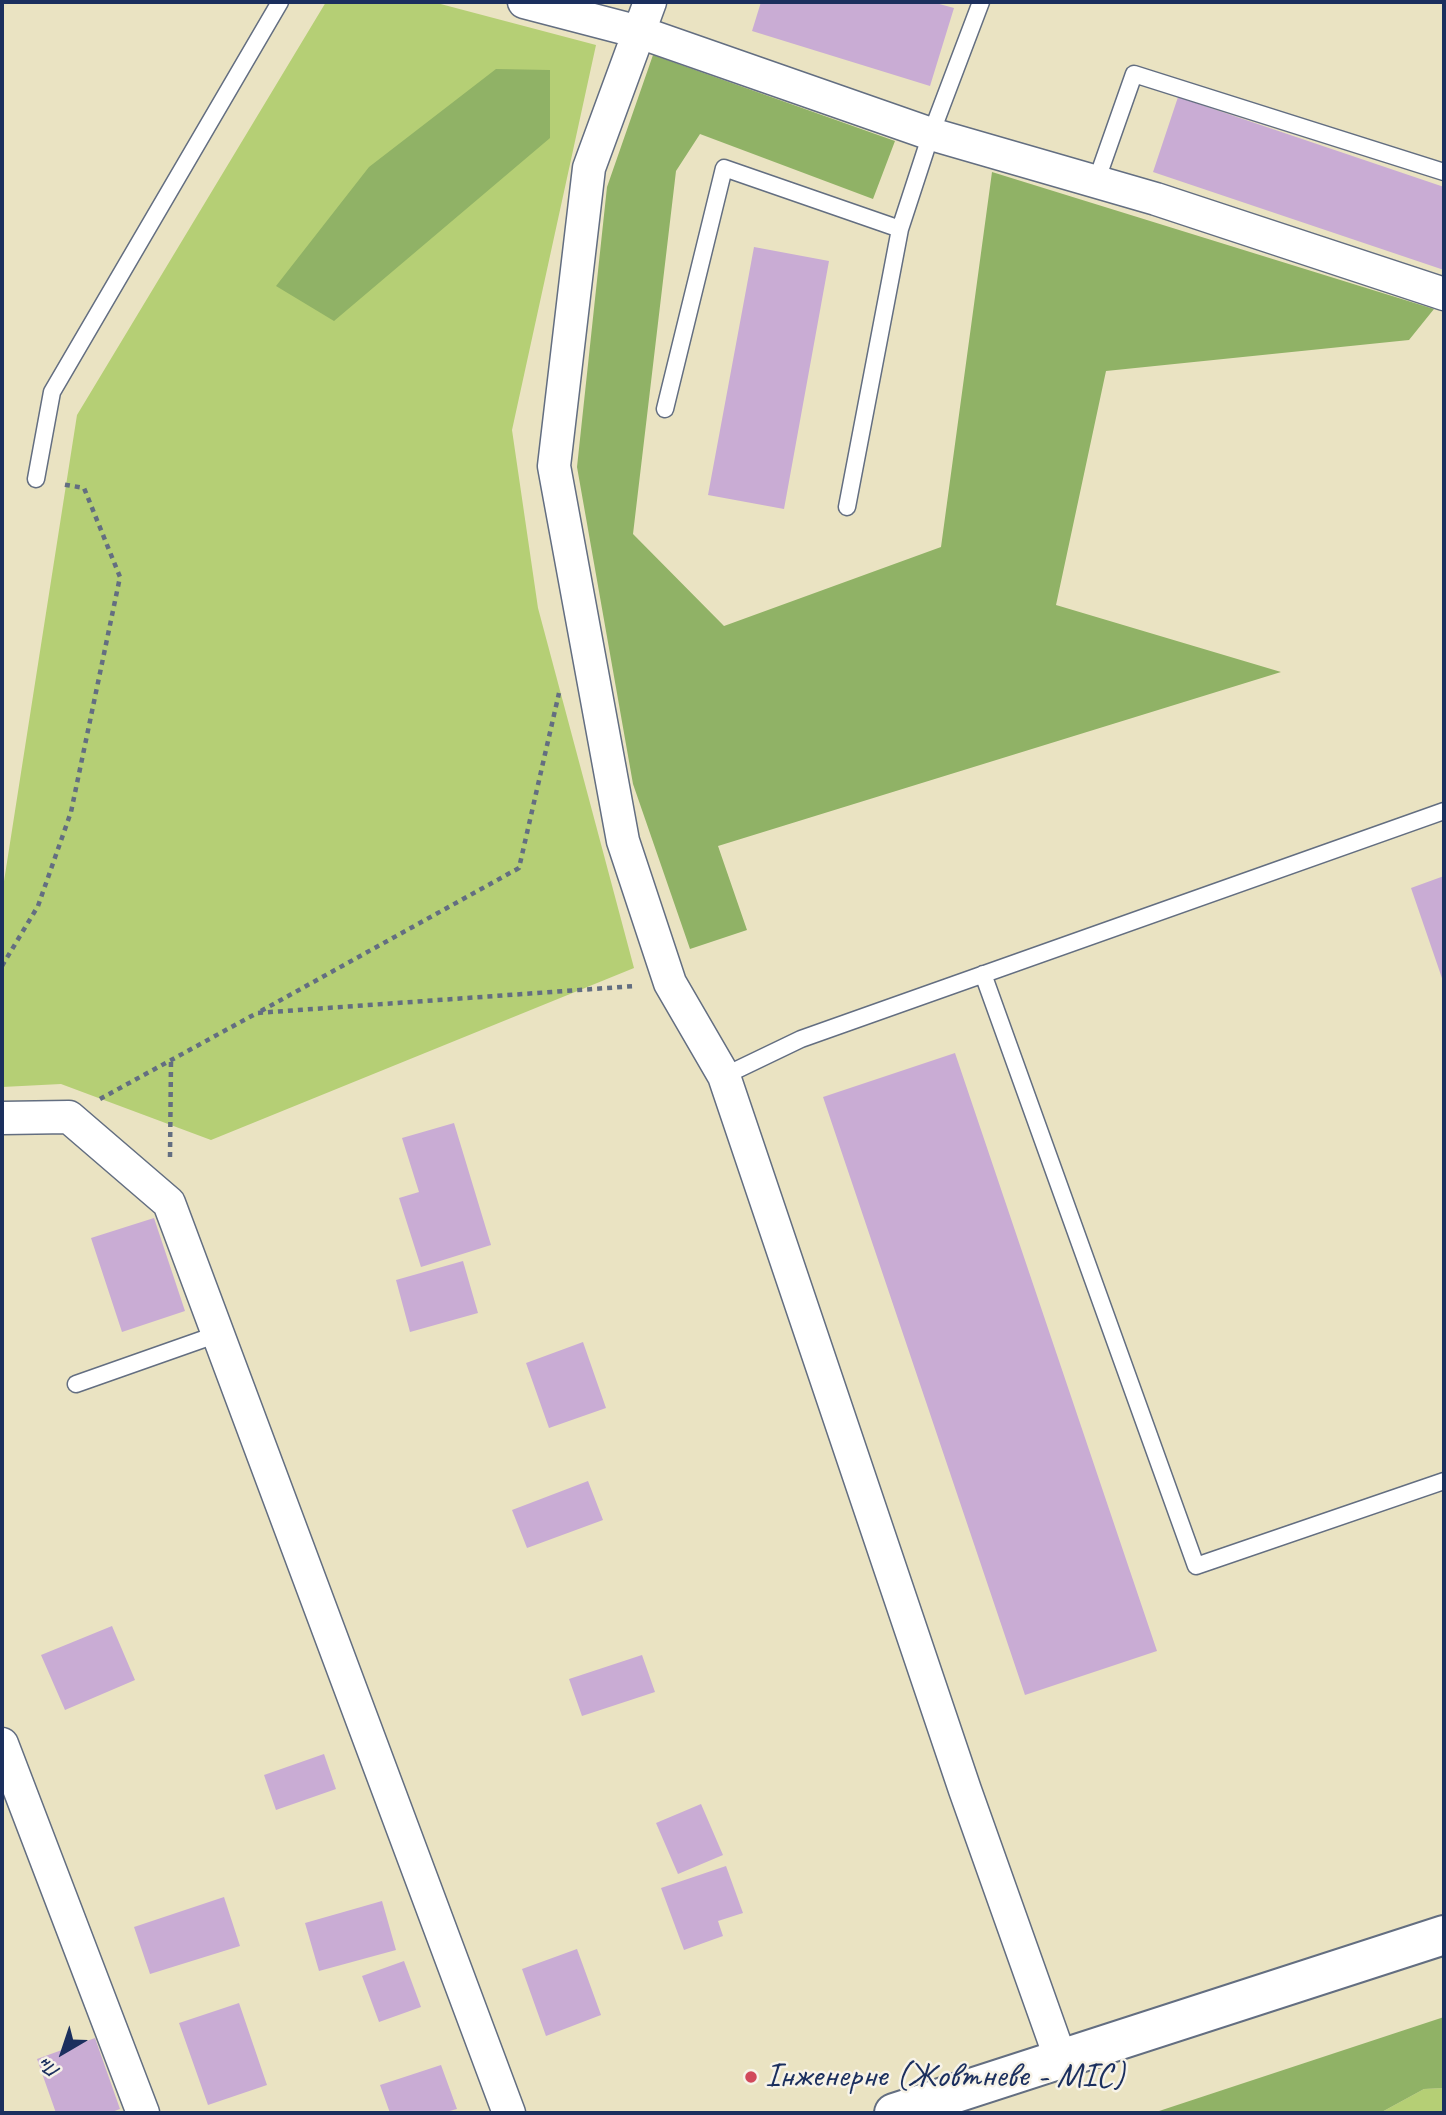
<!DOCTYPE html>
<meta charset="utf-8">
<style>
body{margin:0}
#map{position:relative;width:1446px;height:2115px;overflow:hidden;background:#eae3c2;font-family:Caveat,sans-serif}
canvas{display:block}
.frame{position:absolute;inset:0;border:4px solid #1b2f5e;pointer-events:none}
.north{position:absolute;left:28px;top:2017px;width:70px;height:70px;-webkit-text-stroke:5px #f7f3e8;paint-order:stroke;rotate:219deg;font-size:19px;font-weight:700;line-height:28px;text-align:center;color:#1b2f5e}
.north::after{content:'';display:block;margin:auto;width:24px;height:32px;background:#1b2f5e;clip-path:polygon(50% 0,100% 100%,50% 72%,0 100%)}
</style>
<div id="map">
<canvas width="1446" height="2115"></canvas>
<div class="frame"></div>
<div class="north">Пн</div>
</div>
<script>
const ctx = document.querySelector('canvas').getContext('2d');
ctx.lineJoin = 'round';
function fill(path, color) { ctx.fillStyle = color; ctx.fill(path, 'evenodd'); }
function strokePath(path, color, width, dash) { ctx.strokeStyle = color; ctx.lineWidth = width; ctx.lineCap = dash ? 'butt' : 'round'; ctx.setLineDash(dash || []); ctx.stroke(path); }
function write(font, color, halo, rows, align = 'center') {
  ctx.font = font + ' Caveat,sans-serif'; ctx.lineWidth = 5; ctx.setLineDash([]); ctx.textBaseline = 'middle'; ctx.strokeStyle = halo; ctx.fillStyle = color; for (const [text, x, y, turn = 0] of rows) {
    ctx.save(); ctx.translate(x, y); ctx.rotate((+turn || 0) * Math.PI / 180); ctx.textAlign = isNaN(turn) ? turn : align; if (halo) ctx.strokeText(text, 0, 0); ctx.fillText(text, 0, 0); ctx.restore();
  }
}
fill(new Path2D(`
 M326,2H433L596,45L512,430L538,608L634,968L211,1140L61,1084L2,1087V894L77,415Z
 M1444,2088V2113H1380L1424,2089Z`), '#b5cf75');
fill(new Path2D(`
 M653,55L895,141L873,199L700,134L676,171L633,534L724,626L941,547L992,172L1434,309L1409,340L1106,371L1056,605L1281,672L718,846L747,930L690,949L633,784L577,467L607,187Z
 M496,69L550,70V138L334,321L276,286L369,167Z
 M1444,2017V2088L1424,2089L1380,2113H1153Z`), '#90b266');
fill(new Path2D(`
 M761,2H932L954,8L930,86L752,31Z
 M1178,97L1444,187V270L1153,172Z
 M754,247L829,261L784,509L708,495Z
 M1444,876V984L1411,888Z
 M955,1053L1157,1651L1025,1695L823,1097Z
 M454,1123L491,1245L421,1267L399,1198L419,1192L402,1138Z
 M154,1218L185,1311L122,1332L91,1238Z
 M463,1261L478,1313L410,1332L396,1280Z
 M583,1342L606,1408L549,1428L526,1363Z
 M588,1481L603,1520L527,1548L512,1510Z
 M112,1626L135,1680L65,1710L41,1655Z
 M642,1655L655,1692L582,1716L569,1679Z
 M324,1754L336,1789L276,1810L264,1775Z
 M701,1804L723,1855L678,1874L656,1823Z
 M726,1866L743,1913L718,1921L723,1936L684,1950L661,1888Z
 M224,1897L240,1946L150,1974L134,1927Z
 M382,1901L396,1950L319,1971L305,1923Z
 M577,1949L601,2015L546,2036L522,1969Z
 M404,1961L421,2007L379,2022L362,1976Z
 M239,2003L267,2085L208,2105L179,2023Z
 M95,2038L120,2109L109,2113H56L37,2059Z
 M441,2065L457,2109L442,2113H390L380,2085Z`), '#c9acd4');
const service = new Path2D(`
 M1096,182L1134,74L1444,172
 M665,409L724,168L900,229L931,134L981,2
 M36,479L52,392L280,2
 M847,507L900,229
 M983,974L1196,1566L1444,1481
 M724,1076L801,1039L1444,811
 M76,1384L218,1334`);
const minor = new Path2D(`
 M524,2L639,32L931,134L1156,199L1444,294
 M650,2L589,168L554,466L623,841L670,983L724,1076L965,1790L1061,2060
 M2,1118L69,1117L169,1203L509,2113
 M2,1744L143,2113`);
const primary = new Path2D(`
 M894,2113L1444,1935`);
strokePath(service, '#636e81', 19);
strokePath(minor, '#636e81', 35);
strokePath(primary, '#636e81', 42);
strokePath(new Path2D(`
 M2,966L38,906L71,812L120,577L84,488L61,484
 M261,1011L519,868L559,693
 M100,1099L257,1013L635,986
 M170,1157L171,1061`), '#636e81', 4.5, [5, 5]);
strokePath(service, '#fff', 16);
strokePath(minor, '#fff', 32);
strokePath(primary, '#fff', 38);
for (const [x, y, r, color] of [
 [751,2077,7,"#d1495b"]
]) { const dot = new Path2D(); dot.arc(x, y, r, 0, 2 * Math.PI); ctx.fillStyle = color; ctx.fill(dot); strokePath(dot, '#f7f3e8', 2.5); }
write('35px', '#1b2f5e', '#f7f3e8', [
 ["Інженерне (Жовтневе - МІС)",765,2077]
], 'left');
</script>
